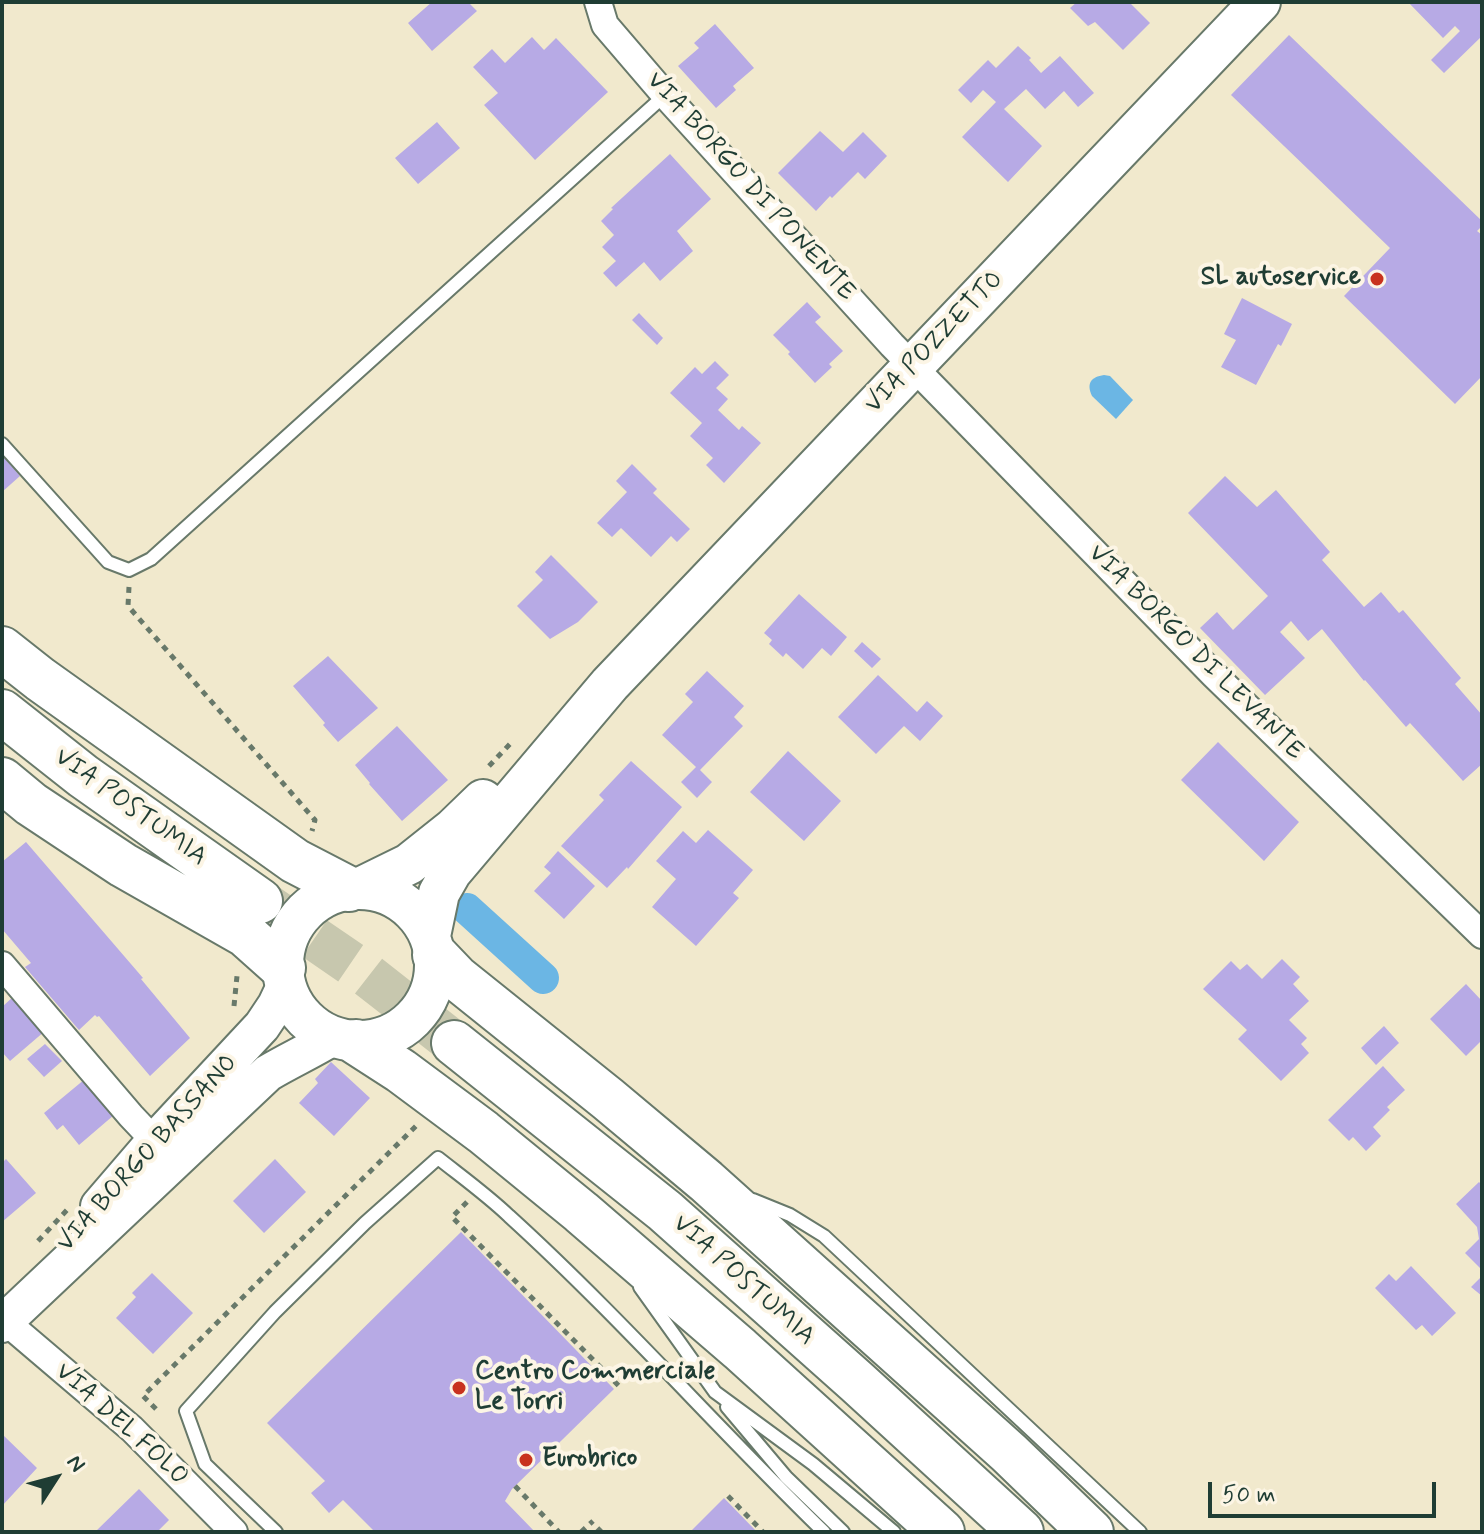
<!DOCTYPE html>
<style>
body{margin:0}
#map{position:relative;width:1484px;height:1534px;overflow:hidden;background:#f1e9cd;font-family:Mynerve,sans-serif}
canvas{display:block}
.frame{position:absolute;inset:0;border:4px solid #1f3d34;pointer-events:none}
.north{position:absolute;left:16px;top:1438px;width:80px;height:80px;-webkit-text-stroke:6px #fcf5e5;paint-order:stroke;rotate:54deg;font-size:22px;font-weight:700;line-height:32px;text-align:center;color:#1f3d34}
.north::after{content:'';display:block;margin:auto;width:28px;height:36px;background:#1f3d34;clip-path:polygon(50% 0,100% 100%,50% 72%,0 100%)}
.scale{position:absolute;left:1208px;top:1482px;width:228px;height:36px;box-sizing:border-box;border:4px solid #1f3d34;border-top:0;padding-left:10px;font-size:24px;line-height:28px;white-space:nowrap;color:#1f3d34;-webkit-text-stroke:6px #fcf5e5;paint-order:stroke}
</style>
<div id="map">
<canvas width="1484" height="1534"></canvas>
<div class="frame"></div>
<div class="north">N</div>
<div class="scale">50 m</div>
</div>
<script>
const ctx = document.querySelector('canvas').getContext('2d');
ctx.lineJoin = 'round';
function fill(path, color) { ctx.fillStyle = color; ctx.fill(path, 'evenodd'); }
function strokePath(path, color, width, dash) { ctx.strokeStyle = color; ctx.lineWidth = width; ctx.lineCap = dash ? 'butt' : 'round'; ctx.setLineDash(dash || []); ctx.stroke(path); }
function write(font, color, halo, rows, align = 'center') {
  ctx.font = font + ' Mynerve,sans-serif'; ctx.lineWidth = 8; ctx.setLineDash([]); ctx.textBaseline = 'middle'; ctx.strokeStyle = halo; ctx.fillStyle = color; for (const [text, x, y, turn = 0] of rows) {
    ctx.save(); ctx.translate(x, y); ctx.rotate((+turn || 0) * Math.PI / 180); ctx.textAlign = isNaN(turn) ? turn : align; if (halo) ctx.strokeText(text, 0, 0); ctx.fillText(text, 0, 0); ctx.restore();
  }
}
fill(new Path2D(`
 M1104,375L1110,376L1133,400L1116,419L1092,396C1086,383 1091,377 1104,375Z`), '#6bb6e4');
strokePath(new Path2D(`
 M467,909L543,978`), '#6bb6e4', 32);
fill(new Path2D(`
 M432,2H473L470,4L477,11L432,51L408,23Z
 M1077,2H1129L1150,23L1123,50L1095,22L1088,26L1070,8Z
 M1408,2H1482V36L1444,73L1431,60L1460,31L1455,26L1443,38Z
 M715,24L754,68L733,86L736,90L716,108L678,66L699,48L694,43Z
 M1289,35L1482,221V226L1477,231L1482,235V376L1455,404L1344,296L1390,248L1231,95Z
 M532,37L544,50L556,38L608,92L535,160L484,105L498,93L473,67L492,49L505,63Z
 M1018,46L1031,58L1029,60L1041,73L1060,56L1094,93L1078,107L1064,91L1045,109L1026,89L1004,109L1042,146L1008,182L962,137L996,102L983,90L971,103L958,90L988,60L996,68Z
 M437,122L460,148L418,184L395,158Z
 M820,131L843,152L863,132L887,156L865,179L858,172L832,198L830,196L816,211L778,173Z
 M670,154L711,199L677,231L693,251L660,281L644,262L616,287L603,273L616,261L602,247L614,235L601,221L613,209L611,208Z
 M1242,298L1292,324L1281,346L1278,344L1256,385L1221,367L1236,340L1224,334Z
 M807,302L821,317L815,322L843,351L829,364L832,367L815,383L788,354L790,352L773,335Z
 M639,313L663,338L657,345L632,320Z
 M715,361L729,375L716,388L728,399L718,410L739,430L742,426L761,443L724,483L706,465L713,458L690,436L702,423L670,393L695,367L702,374Z
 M2,455L20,476L2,492Z
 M632,464L657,489L653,493L690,529L677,542L671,536L651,557L621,528L612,537L597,523L627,492L616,481Z
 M1225,476L1257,507L1276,490L1330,552L1322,560L1364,607L1381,592L1399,613L1403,610L1461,678L1455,684L1482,715V764L1463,781L1410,723L1406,727L1365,680L1364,681L1322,629L1308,641L1291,621L1280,632L1305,658L1265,695L1200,628L1217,612L1233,630L1268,596L1188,513Z
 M551,555L598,602L578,622L550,639L517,606L543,580L535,572Z
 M799,594L847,637L831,656L822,648L803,669L786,653L783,657L769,644L772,640L764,633Z
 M862,642L881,659L872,668L854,651Z
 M328,656L378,708L338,742L323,725L325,723L293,686Z
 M707,671L744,706L734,717L743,726L700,770L712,782L697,798L681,782L696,767L662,735L693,702L685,694Z
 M878,675L917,712L927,701L943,716L920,741L904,726L876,754L838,717Z
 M397,726L448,780L402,821L369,784L370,783L355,765Z
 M1218,742L1299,822L1264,861L1181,780Z
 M788,751L841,801L804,841L750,792Z
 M631,761L682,807L628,869L627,867L607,888L561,846L604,800L599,795Z
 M708,830L753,870L733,893L739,898L696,946L652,907L676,879L656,861L683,831L696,843Z
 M26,842L143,978L141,979L190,1038L150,1076L99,1016L97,1017L95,1015L79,1030L25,967L31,963L2,929V862Z
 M558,851L595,886L564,919L534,891L551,873L544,867Z
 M1282,959L1300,977L1293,984L1309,1001L1289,1020L1307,1038L1301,1044L1309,1053L1281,1081L1238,1039L1247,1030L1203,989L1231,961L1240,970L1247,964L1262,979Z
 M1466,984L1482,1001V1040L1466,1056L1430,1019Z
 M14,996L45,1031L10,1061L2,1052V1007Z
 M1384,1026L1399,1043L1376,1065L1361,1048Z
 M45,1044L62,1061L44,1077L27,1059Z
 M331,1062L370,1098L334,1136L299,1103L318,1083L315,1079Z
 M1383,1066L1405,1090L1387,1107L1390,1110L1373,1127L1381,1136L1366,1151L1353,1137L1349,1141L1328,1120Z
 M85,1079L114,1115L79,1145L63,1125L57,1130L44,1113Z
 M6,1159L36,1193L2,1222V1163Z
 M275,1159L306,1192L264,1233L233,1201Z
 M1479,1182L1482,1185V1270L1465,1253L1479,1239L1477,1227L1456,1204Z
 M461,1232L614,1389L512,1489L505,1501L535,1532H375L343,1500L329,1513L311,1493L325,1481L267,1423Z
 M1411,1266L1456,1313L1432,1336L1422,1325L1416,1330L1375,1288L1389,1274L1396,1281Z
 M152,1273L193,1313L153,1354L116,1318L136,1297L132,1293Z
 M1482,1276V1296L1471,1287Z
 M2,1434L37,1468L2,1506Z
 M139,1489L169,1520L157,1532H95Z
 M724,1498L757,1532H690Z`), '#b7aae5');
strokePath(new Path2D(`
 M260,901L362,971L454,1043`), '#c7c7ae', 44, [44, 22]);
const lane = new Path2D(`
 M2,444L108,562L129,570L151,559L665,95
 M753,1200L790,1215L824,1236L1140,1532
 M640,1287L715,1392L813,1464L894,1532
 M727,1407L786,1477L843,1532
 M276,1532L205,1464L186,1411L275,1312L365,1223L438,1158C462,1177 487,1195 509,1216C619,1316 717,1428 824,1532`);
const street = new Path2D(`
 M598,2L605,25L665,95L892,345L1214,675L1482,935
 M2,965L131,1116L167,1154
 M5,1321L132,1429L234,1532`);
const secondary = new Path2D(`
 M99,1206L154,1142L262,1026L276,1005L286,984
 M2,1324L268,1073C290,1060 312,1050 333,1037`);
const primary = new Path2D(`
 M283 965a76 76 0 1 1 152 0a76 76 0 1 1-152 0Z
 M358,889L409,864L453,829L483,800
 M430,936L439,893L451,872L610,684L1260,2`);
const highway = new Path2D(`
 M2,649L40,679L295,861L349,889
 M2,712L83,776L260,901
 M2,780L31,804L123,865L246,935L283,968
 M435,955L457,978L608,1099L706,1181L1009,1453L1091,1532
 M356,1042L401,1071L483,1132L581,1212L740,1349L942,1532
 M454,1043L665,1211L857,1382L1021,1532`);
strokePath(lane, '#68796a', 16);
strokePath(street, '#68796a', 30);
strokePath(secondary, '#68796a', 40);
strokePath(primary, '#68796a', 44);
strokePath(highway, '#68796a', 48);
strokePath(new Path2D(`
 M129,587L128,606L315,820L312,831
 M489,766L510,744
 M234,1006L237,976
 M467,1202L452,1217L621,1388
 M38,1241L67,1210
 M156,1409L143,1396L416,1126
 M515,1486L559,1532
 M728,1496L763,1532
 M581,1532L593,1521
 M597,1532L601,1528`), '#68796a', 5, [6, 6]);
strokePath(lane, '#fff', 12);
strokePath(street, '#fff', 26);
strokePath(secondary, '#fff', 36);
strokePath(primary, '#fff', 40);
strokePath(highway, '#fff', 44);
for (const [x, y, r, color] of [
 [1377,279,8,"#c8321e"],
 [459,1388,8,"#c8321e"],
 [526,1460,8,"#c8321e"]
]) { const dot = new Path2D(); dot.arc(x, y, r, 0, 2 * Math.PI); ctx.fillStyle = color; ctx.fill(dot); strokePath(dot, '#fcf5e5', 3); }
write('26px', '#1f3d34', '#fcf5e5', [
 ["VIA BORGO DI PONENTE",750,187,48],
 ["VIA POZZETTO",935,343,-46],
 ["VIA BORGO DI LEVANTE",1195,653,45],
 ["VIA POSTUMIA",130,808,36],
 ["VIA BORGO BASSANO",148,1154,-48],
 ["VIA POSTUMIA",743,1281,42],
 ["VIA DEL FOLO",121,1425,42]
]);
write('bold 26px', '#1f3d34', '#fcf5e5', [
 ["SL autoservice",1361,279,"right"],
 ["Centro Commerciale",475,1373],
 ["Le Torri",475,1403],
 ["Eurobrico",542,1460]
], 'left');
</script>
